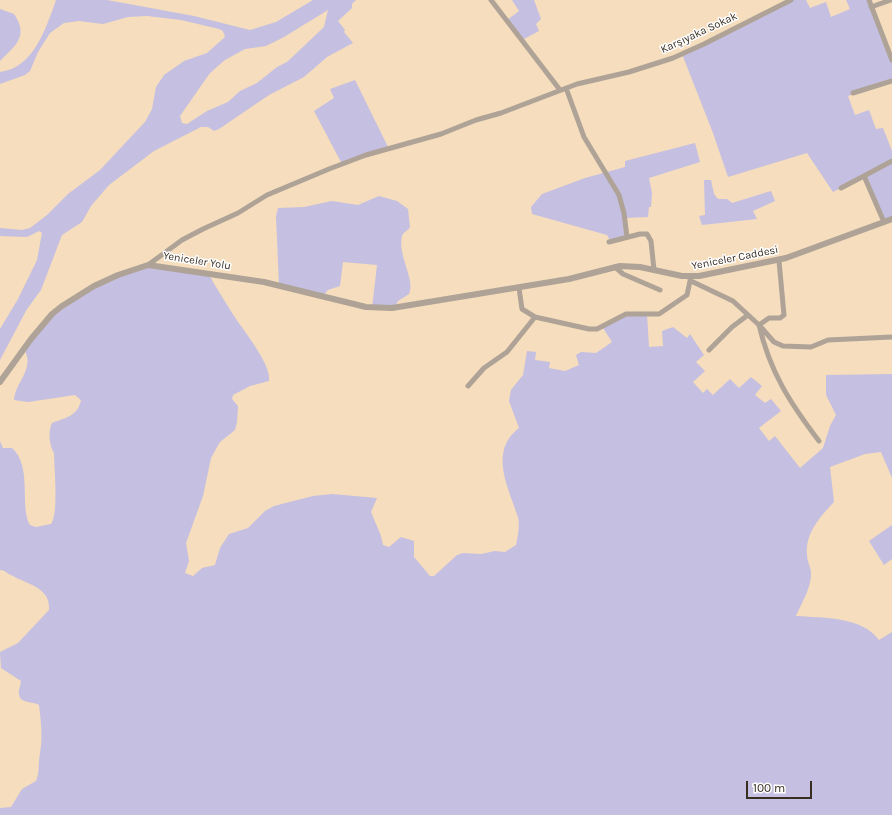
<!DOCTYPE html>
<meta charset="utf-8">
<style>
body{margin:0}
#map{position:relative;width:892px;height:815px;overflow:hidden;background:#f5ddbd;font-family:Karla,sans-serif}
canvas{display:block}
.scale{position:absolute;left:746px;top:781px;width:66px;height:18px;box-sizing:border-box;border:2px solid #372d21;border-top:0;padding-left:5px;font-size:12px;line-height:14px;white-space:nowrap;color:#372d21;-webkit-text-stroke:3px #fff;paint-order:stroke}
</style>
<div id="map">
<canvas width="892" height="815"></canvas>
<div class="scale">100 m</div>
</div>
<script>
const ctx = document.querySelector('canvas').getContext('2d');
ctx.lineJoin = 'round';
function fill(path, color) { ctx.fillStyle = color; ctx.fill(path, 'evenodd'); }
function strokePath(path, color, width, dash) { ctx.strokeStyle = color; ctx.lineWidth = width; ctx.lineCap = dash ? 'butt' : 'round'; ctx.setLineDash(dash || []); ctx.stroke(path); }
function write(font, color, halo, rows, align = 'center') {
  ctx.font = font + ' Karla,sans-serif'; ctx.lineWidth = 3; ctx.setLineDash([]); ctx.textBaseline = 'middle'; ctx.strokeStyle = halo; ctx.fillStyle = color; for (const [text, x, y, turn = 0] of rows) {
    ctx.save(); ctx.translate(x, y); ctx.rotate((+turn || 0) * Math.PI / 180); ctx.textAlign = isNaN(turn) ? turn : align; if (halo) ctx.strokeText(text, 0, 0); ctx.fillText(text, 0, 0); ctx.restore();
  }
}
fill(new Path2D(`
 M56,0H107L194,16L250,30L276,22L313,0H356L352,4V8L338,21L345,30L344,32L353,43L327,57L304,77L269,95L219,129L214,131L208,127H201L154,151L117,179L109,185L91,206L82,222L62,235L41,290L27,309L0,360V329L18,299L37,260L42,233L39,231L27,237L0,236V228L22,230L30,228L47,215L68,194L100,170L145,122L152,109L156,87L164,75L184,61L207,53L225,37L223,31L219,29L181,20L147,16L128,17L103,24L79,21L64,23L50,33L38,52L30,71L25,75L0,84V72C34,68 46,28 56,0ZM328,10L324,27L287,62L277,67L257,83L240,91L228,102L207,111L187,124L182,123L180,116L210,73L225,60L245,49L266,46L284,37Z
 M512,0H534L541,19L536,24L539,31L522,40L507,20L519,11Z
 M791,0H806L810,8L826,2L831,17L850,9L846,0H869L892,60V81L848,96L855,115L869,110L876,129L883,128L892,151V219L884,222L864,176L833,192L807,153L728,177L713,133L682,54Z
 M0,9L14,14C29,36 16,45 0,61Z
 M355,80L389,149L342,164L314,111L334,98L330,89Z
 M695,143L700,162L649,178L652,193L651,207H649L648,217L625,218L627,237L611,242L607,235L532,214L531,207L542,194L585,178L625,167V161Z
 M704,180H711L714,194L718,199H727L732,203L771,191L775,201L753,211L757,219L702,225L699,216L705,215Z
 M379,196L397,201L408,209L410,227C408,231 403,232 402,236C397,255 416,280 409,294L398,301L394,308H372L377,265L343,262L340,286L328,290L323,296L279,286L276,216L278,208L304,207L332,201L358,205Z
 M139,267L208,273C216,287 225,302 234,316C243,330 272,365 269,381L250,386L233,395L232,399L238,406L237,422L235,430L220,442L211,458L203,496L186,543L189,561L185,573L193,576L202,568L215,565L220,548L229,534L248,528L265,511L274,506L313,496L332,494L377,498L371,512L381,536L383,545L389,547L401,537L414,541V557L430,576H434L457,555L463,553L481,554L495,551L505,552L516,545C518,536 520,525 518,517C509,488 488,452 519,428L509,401L511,390L523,375L527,351L536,352L535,360L550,362L549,368L565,371L579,365L576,355L581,352L596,353L612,342L603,328L619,317L647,314L649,347L663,346L662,331L673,327L687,338L690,334L704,355L696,362L705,371L693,382L703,393L707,389L713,395L730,379L739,388L751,377L762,386L755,395L765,403L771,399L781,411L759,428L769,441L775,436L800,468L823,448L830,426L836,415L826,395V375L892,374V478L881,452L865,454L830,467L834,502C820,517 805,533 807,555C807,562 812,569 811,576C810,590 801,604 796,616C822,618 862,616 879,640L892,632V815H0V808L11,807L22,789L36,781C40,771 38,764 40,753C43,737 41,722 39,705C33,701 20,704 19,694C18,690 21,685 21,681L1,668L0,652L18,643L49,610C51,587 26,584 11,575C6,573 5,570 0,570V441L3,448H12C33,467 19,507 30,525L36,527L51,524C59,514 54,467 54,453C49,445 48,431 52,423C65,418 78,416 81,400L75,395L28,402L14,400C15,382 37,367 23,348L44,323L76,297Z
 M892,525V559L884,565L869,541Z`), '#c5bfe1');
strokePath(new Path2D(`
 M491,0L560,90
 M869,0L892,60
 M871,7L891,0
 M566,88L584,137L619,195L624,213L627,237
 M853,93L892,81
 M841,188L864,176
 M884,222L864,176L892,161
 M609,242L640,234H647L651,241L654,270
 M779,261L784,315L780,318H769L759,325C770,372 790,403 819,441
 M148,265L182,240L203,229L238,213L267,195L329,169L366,155L441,134L476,120L501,113L577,84L629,72L673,58L704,44L791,0
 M615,267L623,274L660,290
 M689,277L691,281L733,301L759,325L774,342L783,346L811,347L828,340L892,337
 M535,317L589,329H597L626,314H659L687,295L690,281
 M709,350L732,327L748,315
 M468,386L484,368L507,352L535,317L522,309L519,288`), '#aea396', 5);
strokePath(new Path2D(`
 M0,382L31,339L52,314L62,306L94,286L118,275L148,265L264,282L366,307L392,308L569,279L620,266L640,267L682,276H699L786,258L892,219`), '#aea396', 6);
write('11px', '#372d21', '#fff', [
 ["Karşıyaka Sokak",699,33,-25],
 ["Yeniceler Caddesi",735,258,-11],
 ["Yeniceler Yolu",197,261,9]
]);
</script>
